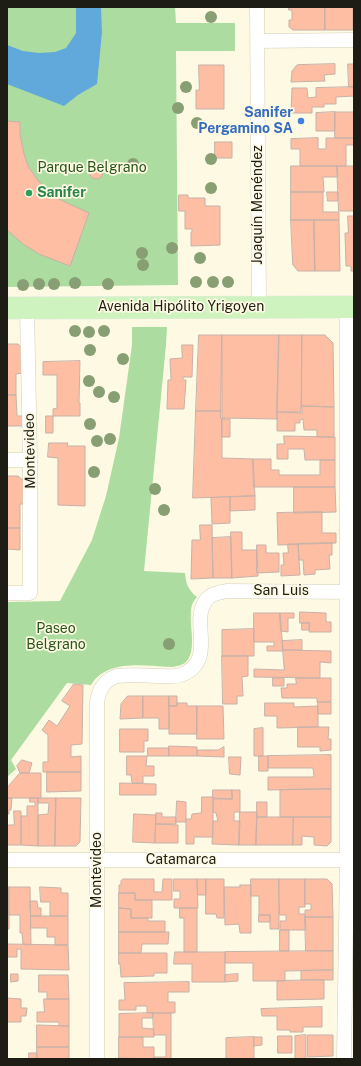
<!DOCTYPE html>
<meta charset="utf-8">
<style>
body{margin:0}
#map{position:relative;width:361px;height:1066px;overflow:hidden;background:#fdf9e3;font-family:"Public Sans",sans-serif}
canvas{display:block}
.frame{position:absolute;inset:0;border:8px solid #1e1d15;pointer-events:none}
</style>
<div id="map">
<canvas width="361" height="1066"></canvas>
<div class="frame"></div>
</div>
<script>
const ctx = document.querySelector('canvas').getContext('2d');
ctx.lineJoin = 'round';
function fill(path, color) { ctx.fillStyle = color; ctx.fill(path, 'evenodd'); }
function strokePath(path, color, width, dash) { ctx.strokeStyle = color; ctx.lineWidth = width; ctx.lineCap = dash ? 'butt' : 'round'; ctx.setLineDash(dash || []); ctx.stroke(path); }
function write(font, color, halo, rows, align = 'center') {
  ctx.font = font + ' "Public Sans",sans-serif'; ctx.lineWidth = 3.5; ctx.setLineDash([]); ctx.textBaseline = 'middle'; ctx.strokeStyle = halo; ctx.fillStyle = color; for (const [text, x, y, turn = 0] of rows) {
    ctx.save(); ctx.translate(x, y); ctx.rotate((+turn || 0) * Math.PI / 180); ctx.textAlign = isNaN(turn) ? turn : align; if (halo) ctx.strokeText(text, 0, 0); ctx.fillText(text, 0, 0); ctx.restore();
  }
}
fill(new Path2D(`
 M7,7H175L176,23H235V51H176L178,285L7,287Z
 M132,327H167L166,345L144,571L185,573C186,584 188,590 197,597C195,599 193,602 192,605C187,621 199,651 185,663C182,665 177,666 173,667C146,666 107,658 91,685L67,683L11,760L16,769L7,777V602L60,601L92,540L106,496L119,438L132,345Z`), '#addca0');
fill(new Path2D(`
 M76,7H101L102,32L97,84L78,95L64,106L7,84V45L23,51L39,53L55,52L66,48L76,33Z`), '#62a9db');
const building = new Path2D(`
 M289,7H325V30H293L289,27V20H292V10H289Z
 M325,7H353V30H325Z
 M335,64V74L324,75L325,81L291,82L292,71L297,65Z
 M348,64H354V87H349Z
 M199,65H224V109H196V90H199Z
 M354,87V96L336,97V104H324V107H312V113H291L292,88H307L308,98L316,97V88Z
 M335,112V131H316V113Z
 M335,112H354V138H335Z
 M7,121L20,122V134L24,154L28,166L39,182L54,197L89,213L70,266L39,254L23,244L7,230Z
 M318,138V149H326V138H354V145H346V166H300V149H291V139Z
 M215,142H232V158H215Z
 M89 172a7 7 0 1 1 14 0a7 7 0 1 1-14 0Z
 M291,166H337L338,177H323L324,192H291Z
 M337,166H354V211H339Z
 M291,192H323V212H339V220H291Z
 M327,192H338V201H328Z
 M179,195H188V198H205V206H220V245L191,246V232H192V229H185V211H179Z
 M348,216H354V271H351V266H346L345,233H348Z
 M291,220H314L315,271H298L293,265Z
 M314,220H339L340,271H315Z
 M199,335H222V411H196Z
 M222,335H279L277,419L221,418Z
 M279,335H302L301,412H277Z
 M302,335H325L333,343L334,407L302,406Z
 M7,344H18L23,349V373L16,374V395H7Z
 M182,345H193L192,377H183V380H186L184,409H167L168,380H171L170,359L182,358Z
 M80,361L79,403H80V416H53V409L57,408V375H43V362Z
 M7,395H16L17,416H24V426H7Z
 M302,406L334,407V437H317V430H304L303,419L300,420V423H295V431H277V412L302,413Z
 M196,411H222V458L253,459L255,496L193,498Z
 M46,416H53V433H46Z
 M222,419H230V437H222Z
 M284,436L335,437V460H305L304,449H288V459H277V444H284Z
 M49,443H68L67,446H85V506L58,505V458L48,457Z
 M253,459H271V470H279V475H320V460H335V487H254Z
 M7,476H18L25,482V504H20V528H7Z
 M294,487H335L336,512L294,513Z
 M255,496V510L230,511V497Z
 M230,497V523L212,524L211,498Z
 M322,512V533H336V543L278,545L277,513Z
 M200,525H212L213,578L191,579L192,540H200Z
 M7,528H20V550L7,549Z
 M231,532H242V550H257L258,576L232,578Z
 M231,537L232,578H213L212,538Z
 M332,543V555H329L330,569L315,570V574L304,575L303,560H299L298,544Z
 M288,544H298L300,575L281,576V565H284L283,553H288Z
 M257,545H266V553H279V572L257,573Z
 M300,612L326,613V622H331V632H309L310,623H300Z
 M254,613H280L283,651H267V646H274V642H254Z
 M280,613H294V618H288V632L281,631Z
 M302,623H309V630H302Z
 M254,629V656H222V630Z
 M302,640V650H283L282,641Z
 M283,650L331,651V663L320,662V678L254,677V669L284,670Z
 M222,656H248V676L242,677L243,696H237V704H223Z
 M273,678H284V686H273Z
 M296,678H331V702H317V698H282L281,688H287V684H296Z
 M74,684L83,685L82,744L71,745V757L81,756V772H43V762H48V735L42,730L49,720L57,726L70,706L62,701Z
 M128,696H143V718L120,719L121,704Z
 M143,696H169V729H159V718H143Z
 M169,696H177V706H169Z
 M318,702H331V714H318Z
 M177,703H187V706H197V734H169V706H177Z
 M265,703H294V707L318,706V727L277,728V716H265Z
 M197,706H223L224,739H197Z
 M298,727H329L328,739H331V750L320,751V747H298Z
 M263,728V756H254V729Z
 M120,729H148V741H144V752H120Z
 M169,746L197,747V756H169Z
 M224,747V757L197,756V750H218Z
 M148,748H169V756H148Z
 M331,755V789L268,790V777H314L313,768H268V756Z
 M127,756H147L146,766H154V776H143V783H132L131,775H127Z
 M259,756H268V771H259Z
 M229,757H241L240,775L230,774Z
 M22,760L32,763L29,773H20L17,766Z
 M47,772H81V791L47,792Z
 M20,773H41V798H7V788Z
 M120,783L156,784V795H120Z
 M331,789V817H280V790Z
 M213,790H232V799L213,798Z
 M232,790H240V812H234V821H240L239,845L212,844L213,821H218L216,813L213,812V799H232Z
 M202,797H213V837H194V844H186V819H191L192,814L201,813Z
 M7,798H12L11,810H9V814H7Z
 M30,798H38V846L21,845V816H27V806H35V802H30Z
 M38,798H56L55,846H38V815L48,814L49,803H38Z
 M56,798H81L80,842L76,846H55Z
 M177,801L186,802V822H176Z
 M257,802H267V817H257Z
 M14,811H21V845H7V825H14Z
 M240,812H257L256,845H239Z
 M156,813H162V817H176V824H156Z
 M134,814L156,815L155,843L133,842Z
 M257,817H293V845H256Z
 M294,817H331V842L327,846L314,845V837L302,836V845H293Z
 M156,824L178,825V843H155Z
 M123,879H154V892H162L163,879H172V900H135V893H119V885H121V881Z
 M174,879H197L198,908H174V899H180V891H174Z
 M197,879H206V895H198Z
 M206,879H224V918H217L216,914H206Z
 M251,879H279V929H270V915H259V896H251Z
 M279,879H305V907H299V914H305L306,930H280V921H286V915H280Z
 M305,879H327L332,884L333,917H305V910H311V904H305Z
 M240,885H251V933H240L239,924L225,925L224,887H240Z
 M7,887H9V929H7Z
 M9,887H30L31,945L23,944L22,933H20V915H9Z
 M40,887L61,888V893H68V916H50V902H41Z
 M119,893H135V900H152V918H131V909L119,908Z
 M30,901H37L38,908H41V916H31Z
 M119,908L131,909V918H148V921H165V932H119Z
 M180,908H197V952H184V918H180Z
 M259,915H270V922H259Z
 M31,916H68V945H55V937H47V928H31Z
 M305,917H333V951H306Z
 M280,930H289V951H280Z
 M119,932H169L168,944H142L141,953H119Z
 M7,944L68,945L69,970L21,969V949H17V957H7Z
 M333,951V970L285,971V981H253V963H225V952Z
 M175,952H225V982H192V964H174Z
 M119,953H167V973H154V976L121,977L120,964H119Z
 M333,970V980H301V971Z
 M11,974H18V981L11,982Z
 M238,974V981L225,982V975Z
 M39,975H68L69,999H47V992H39Z
 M324,980V999L277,1000V981Z
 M189,982V992H168V1002H175V1013H147V1006H136V1010H119V1000H125L124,983Z
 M7,998L21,999V1008H27L26,1016H21V1022H7Z
 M44,999H69V1026H59V1022H37V1012H44Z
 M322,1007V1027H303V1032H290V1030H277V1016H262L261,1009Z
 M153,1013V1018H142V1028L154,1029V1037H119V1014Z
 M153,1013H171V1059H154V1057H166V1035H154Z
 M37,1025L69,1026V1047H37Z
 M306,1035V1059H295V1036Z
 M308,1035H333V1056L308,1057Z
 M278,1036H292V1053H278Z
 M119,1037H143V1047H154V1059L119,1058Z
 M254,1037H262V1045L254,1046Z
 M254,1037V1059H226V1038Z
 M37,1047H69V1059H37Z
 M29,1053H37V1059H29Z`);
fill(building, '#febea4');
strokePath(building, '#c7b1a8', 1);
const street = new Path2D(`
 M257,7L259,307
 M257,41L354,40
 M7,460H30
 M7,593H30V460L27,308
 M7,860H354
 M97,1059V702C99,689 104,680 117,676C131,674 146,676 160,676C167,676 175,677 181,675C220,660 186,618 209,597C214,593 221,592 227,591L354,592
 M344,1059L347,860V307`);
const primary = new Path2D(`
 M7,308L354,307`);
strokePath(street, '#d3cfba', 15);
strokePath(primary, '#e8e8e8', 23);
strokePath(street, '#fff', 14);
strokePath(primary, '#cef3be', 22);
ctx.fillStyle = '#879f73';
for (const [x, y] of [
 [211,17],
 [186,87],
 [178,108],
 [197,123],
 [211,159],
 [133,164],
 [211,188],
 [172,248],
 [142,253],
 [200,258],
 [143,265],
 [196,282],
 [213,282],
 [228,282],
 [75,283],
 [39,284],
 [54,284],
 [108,284],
 [23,285],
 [75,331],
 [104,331],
 [89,332],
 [90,350],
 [123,359],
 [89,381],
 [99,392],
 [114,397],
 [90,424],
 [110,439],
 [97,441],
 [94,472],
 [155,489],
 [164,510],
 [169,644]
]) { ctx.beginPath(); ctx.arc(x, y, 6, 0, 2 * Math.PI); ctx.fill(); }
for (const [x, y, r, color] of [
 [301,121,4,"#3f7fe0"],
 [29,193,4,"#2e9e5b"]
]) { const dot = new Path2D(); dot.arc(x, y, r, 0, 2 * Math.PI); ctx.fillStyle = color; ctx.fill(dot); strokePath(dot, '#fdf9e3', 1.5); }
write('bold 14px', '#366cbe', '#fdf9e3', [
 ["Sanifer",293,113],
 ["Pergamino SA",293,129]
], 'right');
write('14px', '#265517', '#fdf9e3', [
 ["Parque Belgrano",92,168],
 ["Paseo",56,629],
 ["Belgrano",56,645]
]);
write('bold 14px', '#27864d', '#fdf9e3', [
 ["Sanifer",37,193]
], 'left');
write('14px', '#1e1d15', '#fdf9e3', [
 ["Joaquín Menéndez",258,205,-90],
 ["Avenida Hipólito Yrigoyen",181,307],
 ["Montevideo",30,451,-91],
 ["San Luis",281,591],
 ["Catamarca",181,860],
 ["Montevideo",97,870,-90]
]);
</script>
